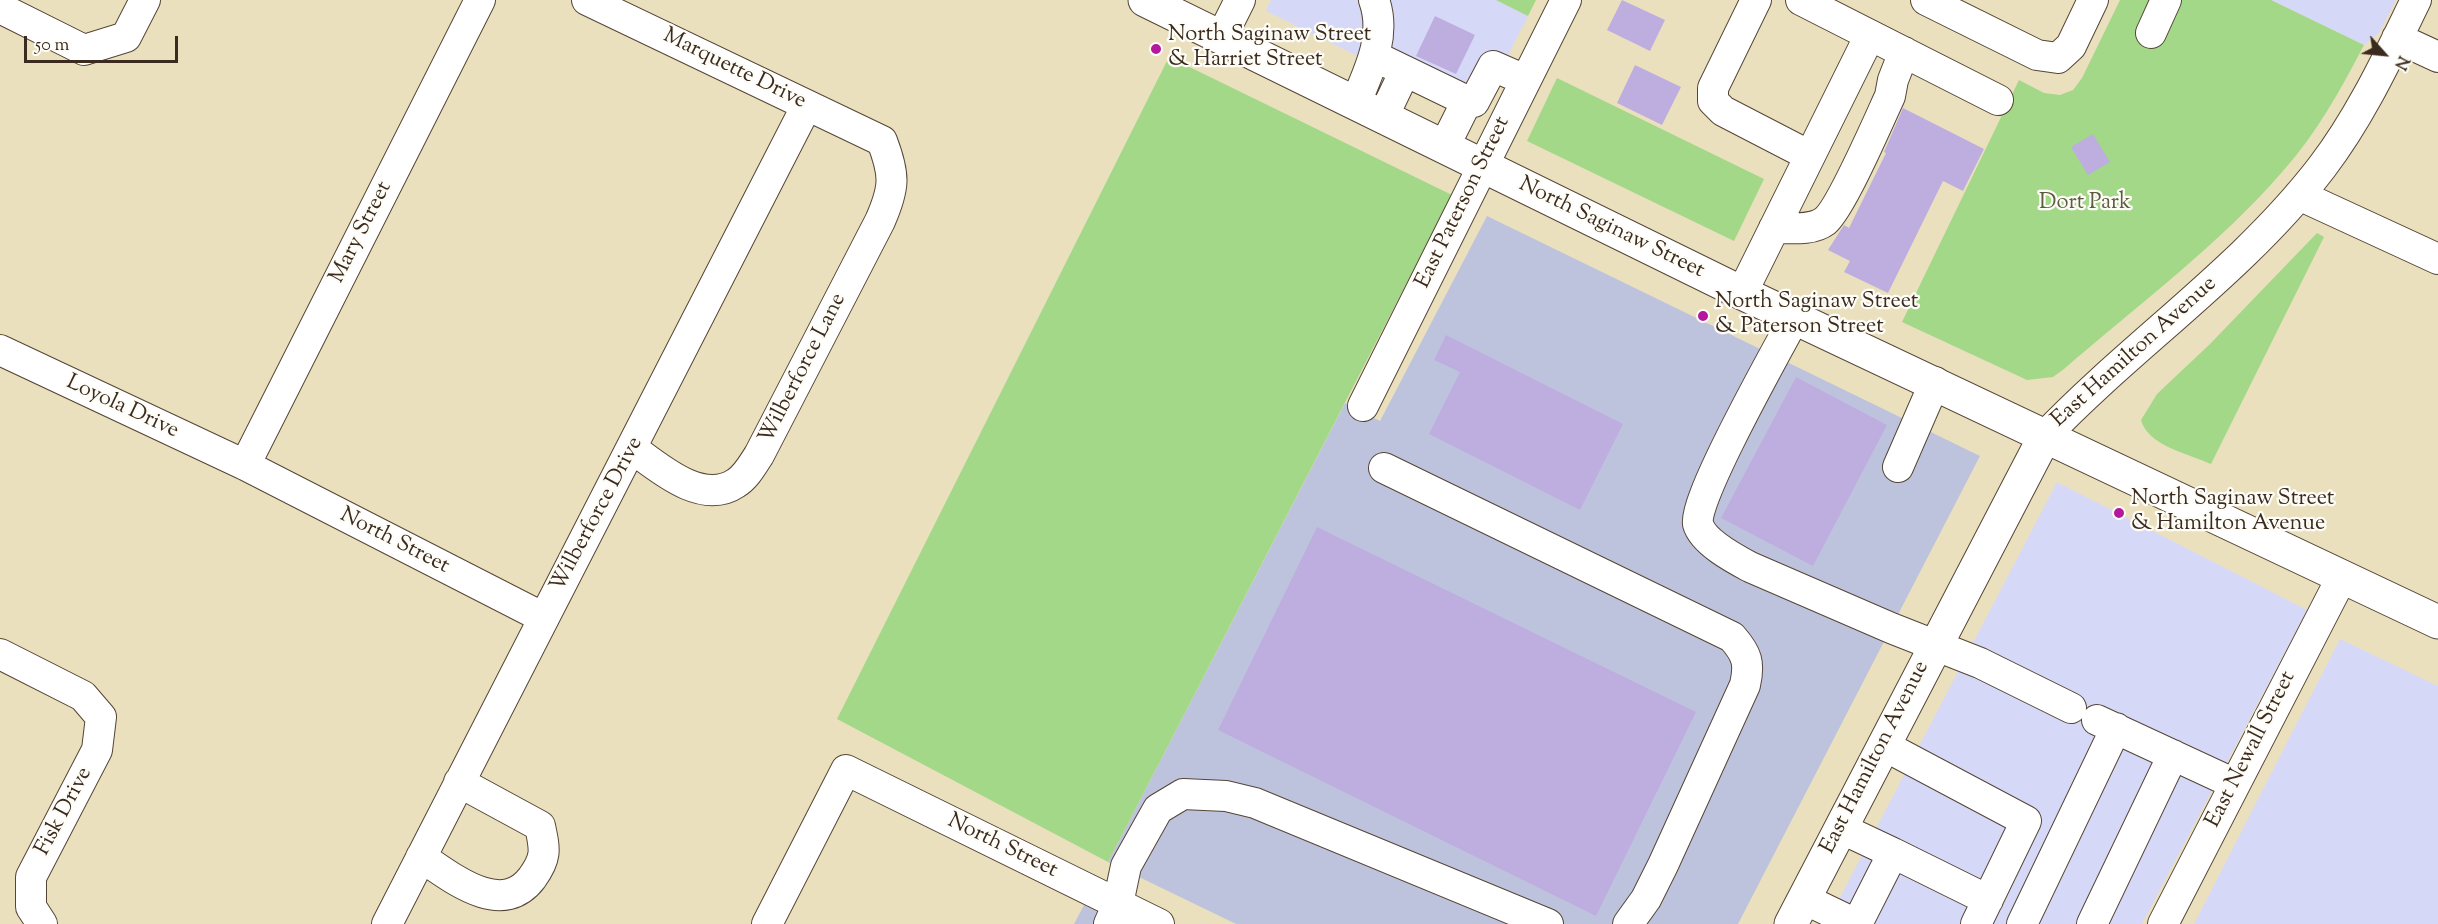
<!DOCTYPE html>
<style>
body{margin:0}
#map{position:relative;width:2438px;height:924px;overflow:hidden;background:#ebe0be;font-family:"Sorts Mill Goudy",serif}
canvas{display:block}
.north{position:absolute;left:2354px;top:24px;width:60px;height:60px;-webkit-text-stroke:4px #fdfcf7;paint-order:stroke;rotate:117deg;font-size:16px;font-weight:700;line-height:24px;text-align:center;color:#3b2a1e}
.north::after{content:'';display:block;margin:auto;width:21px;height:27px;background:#3b2a1e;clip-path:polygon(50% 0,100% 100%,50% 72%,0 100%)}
.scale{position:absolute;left:24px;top:36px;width:154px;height:27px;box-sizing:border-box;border:3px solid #3b2a1e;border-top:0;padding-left:8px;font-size:18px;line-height:21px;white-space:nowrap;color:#3b2a1e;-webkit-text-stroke:4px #fdfcf7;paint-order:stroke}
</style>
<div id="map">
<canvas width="2438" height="924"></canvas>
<div class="north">N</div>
<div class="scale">50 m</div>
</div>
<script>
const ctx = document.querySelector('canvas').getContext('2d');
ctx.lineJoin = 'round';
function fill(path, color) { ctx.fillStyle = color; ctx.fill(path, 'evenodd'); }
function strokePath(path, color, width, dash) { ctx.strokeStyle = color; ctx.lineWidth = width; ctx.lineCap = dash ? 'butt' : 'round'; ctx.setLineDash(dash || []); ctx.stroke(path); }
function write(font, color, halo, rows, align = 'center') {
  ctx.font = font + ' "Sorts Mill Goudy",serif'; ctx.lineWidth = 4.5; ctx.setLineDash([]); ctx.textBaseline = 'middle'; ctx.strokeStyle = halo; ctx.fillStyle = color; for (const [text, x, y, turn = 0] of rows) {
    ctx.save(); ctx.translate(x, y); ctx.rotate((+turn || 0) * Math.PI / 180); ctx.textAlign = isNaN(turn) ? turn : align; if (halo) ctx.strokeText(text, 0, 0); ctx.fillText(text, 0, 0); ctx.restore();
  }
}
fill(new Path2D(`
 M1271,0H1496L1528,16L1478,115L1266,11Z
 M2271,0H2396L2379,33L2364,45Z
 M2057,482L2307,610L2142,924H1826Z
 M2340,639L2438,686V924H2194Z`), '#d6d8f8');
fill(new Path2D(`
 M1487,216L1980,456L1738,924H1236L1108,862L1345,403L1380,421Z
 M1084,905L1122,924H1074Z`), '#bec3dd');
fill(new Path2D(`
 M1496,0H1536L1528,16Z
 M2120,0H2271L2364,45C2341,89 2317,133 2283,171C2219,245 2138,305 2064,369L2053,377L2027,380L1902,322L2019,80L2044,93L2060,95L2073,90L2082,78Z
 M1169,57L1452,195L1108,862L837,719Z
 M1557,78L1764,179L1734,241L1527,141Z
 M2317,233L2324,237L2211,464C2189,454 2148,446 2141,420L2157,394L2210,344Z`), '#a2d888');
fill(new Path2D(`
 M1622,0L1665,20L1650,51L1607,30Z
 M1435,16L1475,35L1456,74L1416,56Z
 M1635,65L1681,87L1662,125L1617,103Z
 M1903,108L1984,149L1963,191L1943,181L1888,293L1844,272L1850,261L1828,250L1844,225L1849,228L1886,153L1884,152Z
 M2093,134L2110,162L2088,175L2071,147Z
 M1446,335L1623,424L1580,510L1429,434L1460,372L1434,360Z
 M1796,377L1887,425L1813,566L1721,518Z
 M1317,527L1696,712L1596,916L1218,730Z`), '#beaee0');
const minor = new Path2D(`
 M587,0L882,141C895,175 895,187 880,221L759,455C753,464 746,477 736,483C702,506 659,468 633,449
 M1756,0L1713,88V101L1723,111L1810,156
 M1801,0L1998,100
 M1926,0L2037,55L2058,58L2071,46L2093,0
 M0,8L84,50L126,37L145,0
 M2151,33L2166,0
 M1221,38L1240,0
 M2397,38L2438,57
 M1374,56L1467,101L1474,102L1493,66L1525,80
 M1355,104C1369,71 1387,36 1374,0
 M1383,117L1405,71
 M1444,147L1467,101
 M2299,195L2438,259
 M1774,228C1790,228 1812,231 1825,221C1841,208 1879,120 1890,96L1893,80L1904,52
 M1742,293L1870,35
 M1795,317C1779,347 1692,501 1698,524C1703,542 1735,559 1750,567L1891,628L1980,663L2071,708
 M0,350L245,465L544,618
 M1363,406L1566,0
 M2045,436C2134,343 2243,270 2322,167C2361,116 2388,57 2416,0
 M245,465L480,0
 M1898,467L1935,382
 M1384,468L1732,637C1747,654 1750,663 1745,685L1663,865L1646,899L1628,924
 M0,654L83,696L101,717L97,750L31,877V907L42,924
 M2097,720L2235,784
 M1883,745L2026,821L1976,924
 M1840,828L1893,853
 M421,857C450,876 501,919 532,878C547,857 545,850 540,826L459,782
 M1804,899L1856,924
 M387,924L807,105
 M767,924L846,770L1159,924
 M1109,924L1118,904L1126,866L1158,809L1183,794L1226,796L1255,803L1548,924
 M1857,924L1893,853L1988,900
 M2022,924L2116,728
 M2092,924L2173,755
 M2163,924L2342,577`);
const major = new Path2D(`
 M1145,0L1742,293L2438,622
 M1791,924L2045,436`);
strokePath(minor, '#554536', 32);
strokePath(major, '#554536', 35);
strokePath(minor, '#fff', 30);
strokePath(major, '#fff', 33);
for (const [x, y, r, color] of [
 [1156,49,6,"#b5179e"],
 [1703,316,6,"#b5179e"],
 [2119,513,6,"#b5179e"]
]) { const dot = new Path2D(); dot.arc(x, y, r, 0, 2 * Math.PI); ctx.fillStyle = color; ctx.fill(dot); strokePath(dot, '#fdfcf7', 2); }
write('22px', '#3b2a1e', '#fdfcf7', [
 ["North Saginaw Street",1168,36],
 ["& Harriet Street",1168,61],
 ["North Saginaw Street",1715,303],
 ["& Paterson Street",1715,328],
 ["North Saginaw Street",2131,500],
 ["& Hamilton Avenue",2131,525]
], 'left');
write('22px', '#3b2a1e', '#fdfcf7', [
 ["Marquette Drive",734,70,26],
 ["East Paterson Street",1464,203,-64],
 ["North Saginaw Street",1611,229,26],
 ["Mary Street",362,233,-63],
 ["East Hamilton Avenue",2135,353,-42],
 ["Wilberforce Lane",804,369,-63],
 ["Loyola Drive",122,408,25],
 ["Wilberforce Drive",598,515,-62],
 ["North Street",394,542,27],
 ["East Newall Street",2252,750,-63],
 ["East Hamilton Avenue",1876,758,-63],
 ["Fisk Drive",65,812,-62],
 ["North Street",1002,847,26]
]);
write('22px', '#5a5e3e', '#fdfcf7', [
 ["Dort Park",2085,204]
]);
</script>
